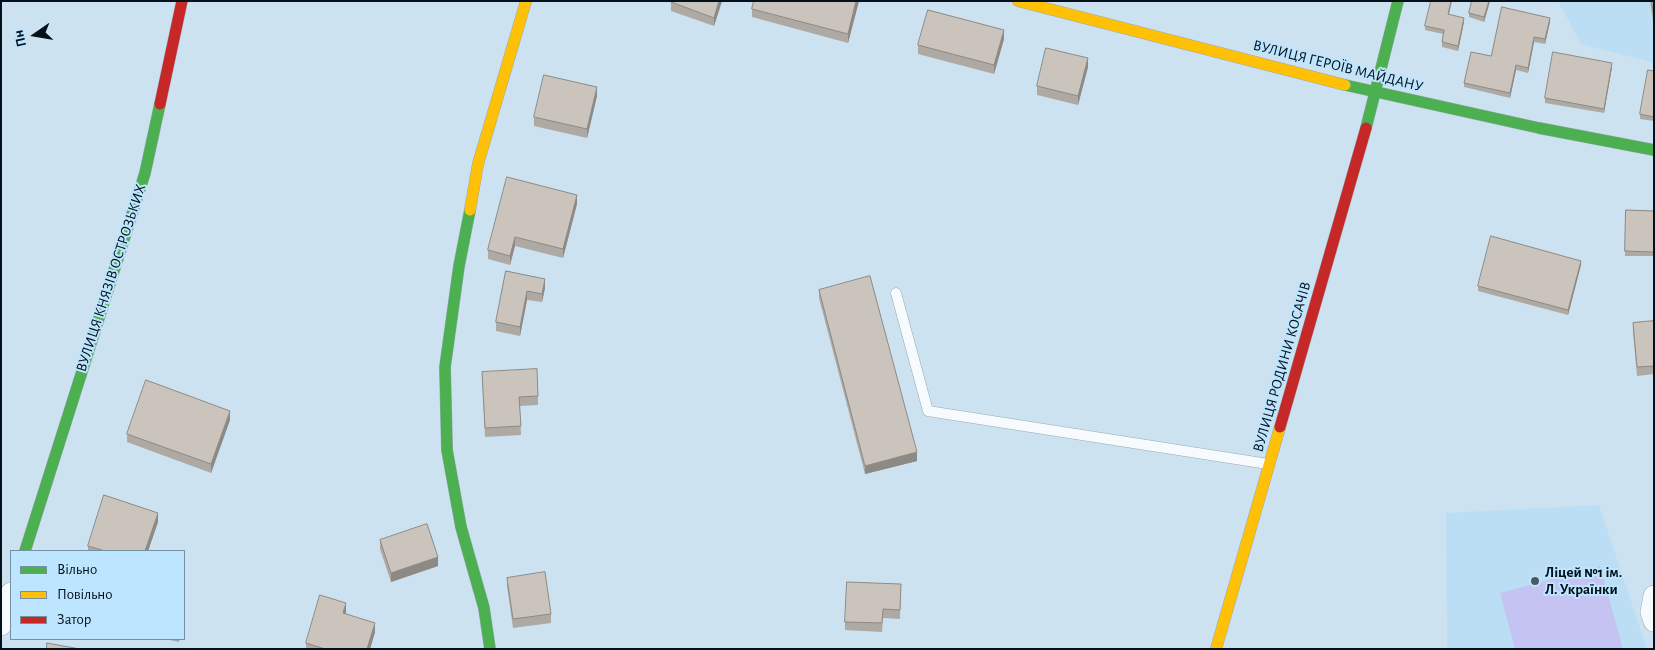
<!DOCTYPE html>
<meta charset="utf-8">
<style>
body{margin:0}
#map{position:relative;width:1655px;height:650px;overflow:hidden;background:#cde2f0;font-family:"Alegreya Sans",sans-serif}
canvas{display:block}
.frame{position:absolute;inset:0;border:2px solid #04111a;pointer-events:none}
.legend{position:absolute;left:10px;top:550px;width:175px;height:90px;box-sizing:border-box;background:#bee5ff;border:1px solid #7490a3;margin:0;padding:6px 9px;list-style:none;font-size:15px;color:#04111a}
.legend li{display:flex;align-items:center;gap:10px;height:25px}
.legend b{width:25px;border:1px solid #7490a3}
.north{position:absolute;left:10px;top:10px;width:50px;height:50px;-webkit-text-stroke:4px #bee5ff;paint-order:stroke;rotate:257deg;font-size:14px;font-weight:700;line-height:20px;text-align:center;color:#04111a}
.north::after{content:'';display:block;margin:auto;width:18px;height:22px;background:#04111a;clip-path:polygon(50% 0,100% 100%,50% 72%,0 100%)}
</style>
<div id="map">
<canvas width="1655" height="650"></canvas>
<div class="frame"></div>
<ul class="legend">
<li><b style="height:6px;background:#4caf50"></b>Вільно</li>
<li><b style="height:6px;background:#ffc107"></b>Повільно</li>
<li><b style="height:6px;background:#c62828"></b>Затор</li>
</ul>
<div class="north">Пн</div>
</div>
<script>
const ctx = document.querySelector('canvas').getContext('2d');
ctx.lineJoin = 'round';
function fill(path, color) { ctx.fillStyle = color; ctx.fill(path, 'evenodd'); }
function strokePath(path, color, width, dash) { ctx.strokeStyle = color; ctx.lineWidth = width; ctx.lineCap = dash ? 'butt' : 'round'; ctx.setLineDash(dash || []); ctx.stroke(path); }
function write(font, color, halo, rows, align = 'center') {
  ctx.font = font + ' "Alegreya Sans",sans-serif'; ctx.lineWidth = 4; ctx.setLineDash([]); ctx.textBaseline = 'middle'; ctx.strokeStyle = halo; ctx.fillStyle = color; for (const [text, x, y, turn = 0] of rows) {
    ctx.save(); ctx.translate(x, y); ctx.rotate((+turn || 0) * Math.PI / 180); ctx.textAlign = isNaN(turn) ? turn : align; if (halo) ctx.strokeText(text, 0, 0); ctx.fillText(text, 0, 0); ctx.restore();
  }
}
fill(new Path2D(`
 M1558,1H1654V63L1581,44Z
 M1599,505L1647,649H1447L1446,513Z`), '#bbdef5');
fill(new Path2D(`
 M1600,566L1623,649H1515L1500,593Z`), '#c5c3f2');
const lane = new Path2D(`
 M896,293L928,411L1268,464`);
const street = new Path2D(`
 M1654,596L1651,612L1654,621
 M1,625L11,593`);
const fast = new Path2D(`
 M1345,85L1539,128L1654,150
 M1366,128L1398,1
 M470,210L459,266L445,367L447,450L461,527L484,608L490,649
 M25,551L145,173L160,104`);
const slow = new Path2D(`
 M1018,1L1345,85
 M470,210L478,164L526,1
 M1216,649L1280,427`);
const jam = new Path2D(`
 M160,104L182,1
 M1280,427L1366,128`);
strokePath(lane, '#99a9b4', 11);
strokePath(street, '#99a9b4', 22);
strokePath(fast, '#99a9b4', 12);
strokePath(slow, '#99a9b4', 12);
strokePath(jam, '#99a9b4', 12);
strokePath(lane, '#f8fbfd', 10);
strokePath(street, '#f8fbfd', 21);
strokePath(fast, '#4caf50', 11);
strokePath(slow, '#ffc107', 11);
strokePath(jam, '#c62828', 11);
fill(new Path2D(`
 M722,1L714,26L671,11V2Z
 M754,1H859L848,43L752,17V9Z
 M1490,1L1484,22L1469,17V13Z
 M1650,1H1654V28Z
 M1449,14L1464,22L1458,51L1442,47V42L1443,34L1425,30V26Z
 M1550,22L1545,44L1534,42L1528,73L1516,70L1510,98L1464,87V83L1491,56Z
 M1004,39L994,74L918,54V45Z
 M1088,67L1078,105L1037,95V86Z
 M1612,67L1604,113L1545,103V98Z
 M1654,71V121L1640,119V114Z
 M597,96L587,138L534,126V117Z
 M577,204L563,258L515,246L510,265L488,259V250Z
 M1626,210L1654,211V256H1625Z
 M1581,265L1568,315L1478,291V286Z
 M506,271L545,288L542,302L527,300L520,336L496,331V322Z
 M819,290L917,461L865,474L819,298Z
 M1654,321V374L1637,376L1633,332V323Z
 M482,372L538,396V405L520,406L521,435L485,437Z
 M230,420L211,473L127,442V434Z
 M158,522L148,551H88V546Z
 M380,540L438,566L391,582L380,549Z
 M507,578L551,614V623L513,628L507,586Z
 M901,584L900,619L883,618L882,632L845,630V622Z
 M346,612V613L375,632L370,649H306V643Z
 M165,639H180L179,642Z`), '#aea9a3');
fill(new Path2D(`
 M719,1H722L714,26V18Z
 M856,1H859L848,43V34Z
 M1451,1H1452L1448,18V14Z
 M1489,1H1490L1484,22V17Z
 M1464,18V22L1458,51V46Z
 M1550,18V22L1545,44V39Z
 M1004,30V39L994,74V65Z
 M1534,37V42L1528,73V68Z
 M1088,58V67L1078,105V96Z
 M1612,63V67L1604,113V109Z
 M1516,65V70L1510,98V93Z
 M597,87V96L587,138V129Z
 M577,195V204L563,258V249Z
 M515,237V246L510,265V256Z
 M1581,261V265L1568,315V310Z
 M545,279V288L542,302V294Z
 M527,291V300L520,336V327Z
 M230,411V420L211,473V464Z
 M917,452V461L865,474V466Z
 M158,513V522L148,551H145Z
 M438,557V566L391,582V573Z
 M346,603V612L343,621V613Z
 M185,609V618L184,623V614Z
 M375,623V632L370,649H367Z`), '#8d8984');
const building = new Path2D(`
 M672,1H719L714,18L671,2Z
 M754,1H856L848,34L752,9Z
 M1431,1H1451L1448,14L1464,18L1458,46L1442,42L1444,30L1425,26Z
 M1472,1H1489L1484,17L1469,13Z
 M1652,1H1654V16Z
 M1502,7L1550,18L1545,39L1534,37L1528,68L1516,65L1510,93L1464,83L1471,52L1491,56Z
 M928,10L1004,30L994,65L918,45Z
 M1046,48L1088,58L1078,96L1037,86Z
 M1553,52L1612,63L1604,109L1545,98Z
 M1648,70L1654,71V117L1640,114Z
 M544,75L597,87L587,129L534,117Z
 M507,177L577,195L563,249L515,237L510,256L488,250Z
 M1626,210L1654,211V252L1625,251Z
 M1491,236L1581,261L1568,310L1478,286Z
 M506,271L545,279L542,294L527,291L520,327L496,322Z
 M870,276L917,452L865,466L819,290Z
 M1654,321V366L1637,367L1633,323Z
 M537,369L538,396L519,397L521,426L485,428L482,372Z
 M146,380L230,411L211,464L127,434Z
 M104,495L158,513L145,551H105L88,546Z
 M427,524L438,557L391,573L380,540Z
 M545,572L551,614L513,619L507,578Z
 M847,582L901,584L900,610L883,609L882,623L845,622Z
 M320,595L346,603L343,613L375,623L367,649H325L306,643Z
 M47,643L80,649H47Z`);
fill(building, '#cac4bd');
strokePath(building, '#8d8984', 1);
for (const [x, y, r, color] of [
 [1535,581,5,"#4a5a65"]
]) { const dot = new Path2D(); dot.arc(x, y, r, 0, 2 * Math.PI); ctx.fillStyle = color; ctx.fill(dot); strokePath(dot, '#bee5ff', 2); }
write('15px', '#04111a', '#bee5ff', [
 ["ВУЛИЦЯ ГЕРОЇВ МАЙДАНУ",1338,66,14],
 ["ВУЛИЦЯ КНЯЗІВ ОСТРОЗЬКИХ",111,278,-72],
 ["ВУЛИЦЯ РОДИНИ КОСАЧІВ",1282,367,-74]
]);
write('bold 15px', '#04111a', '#bee5ff', [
 ["Ліцей №1 ім.",1545,572],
 ["Л. Українки",1545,589]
], 'left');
</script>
